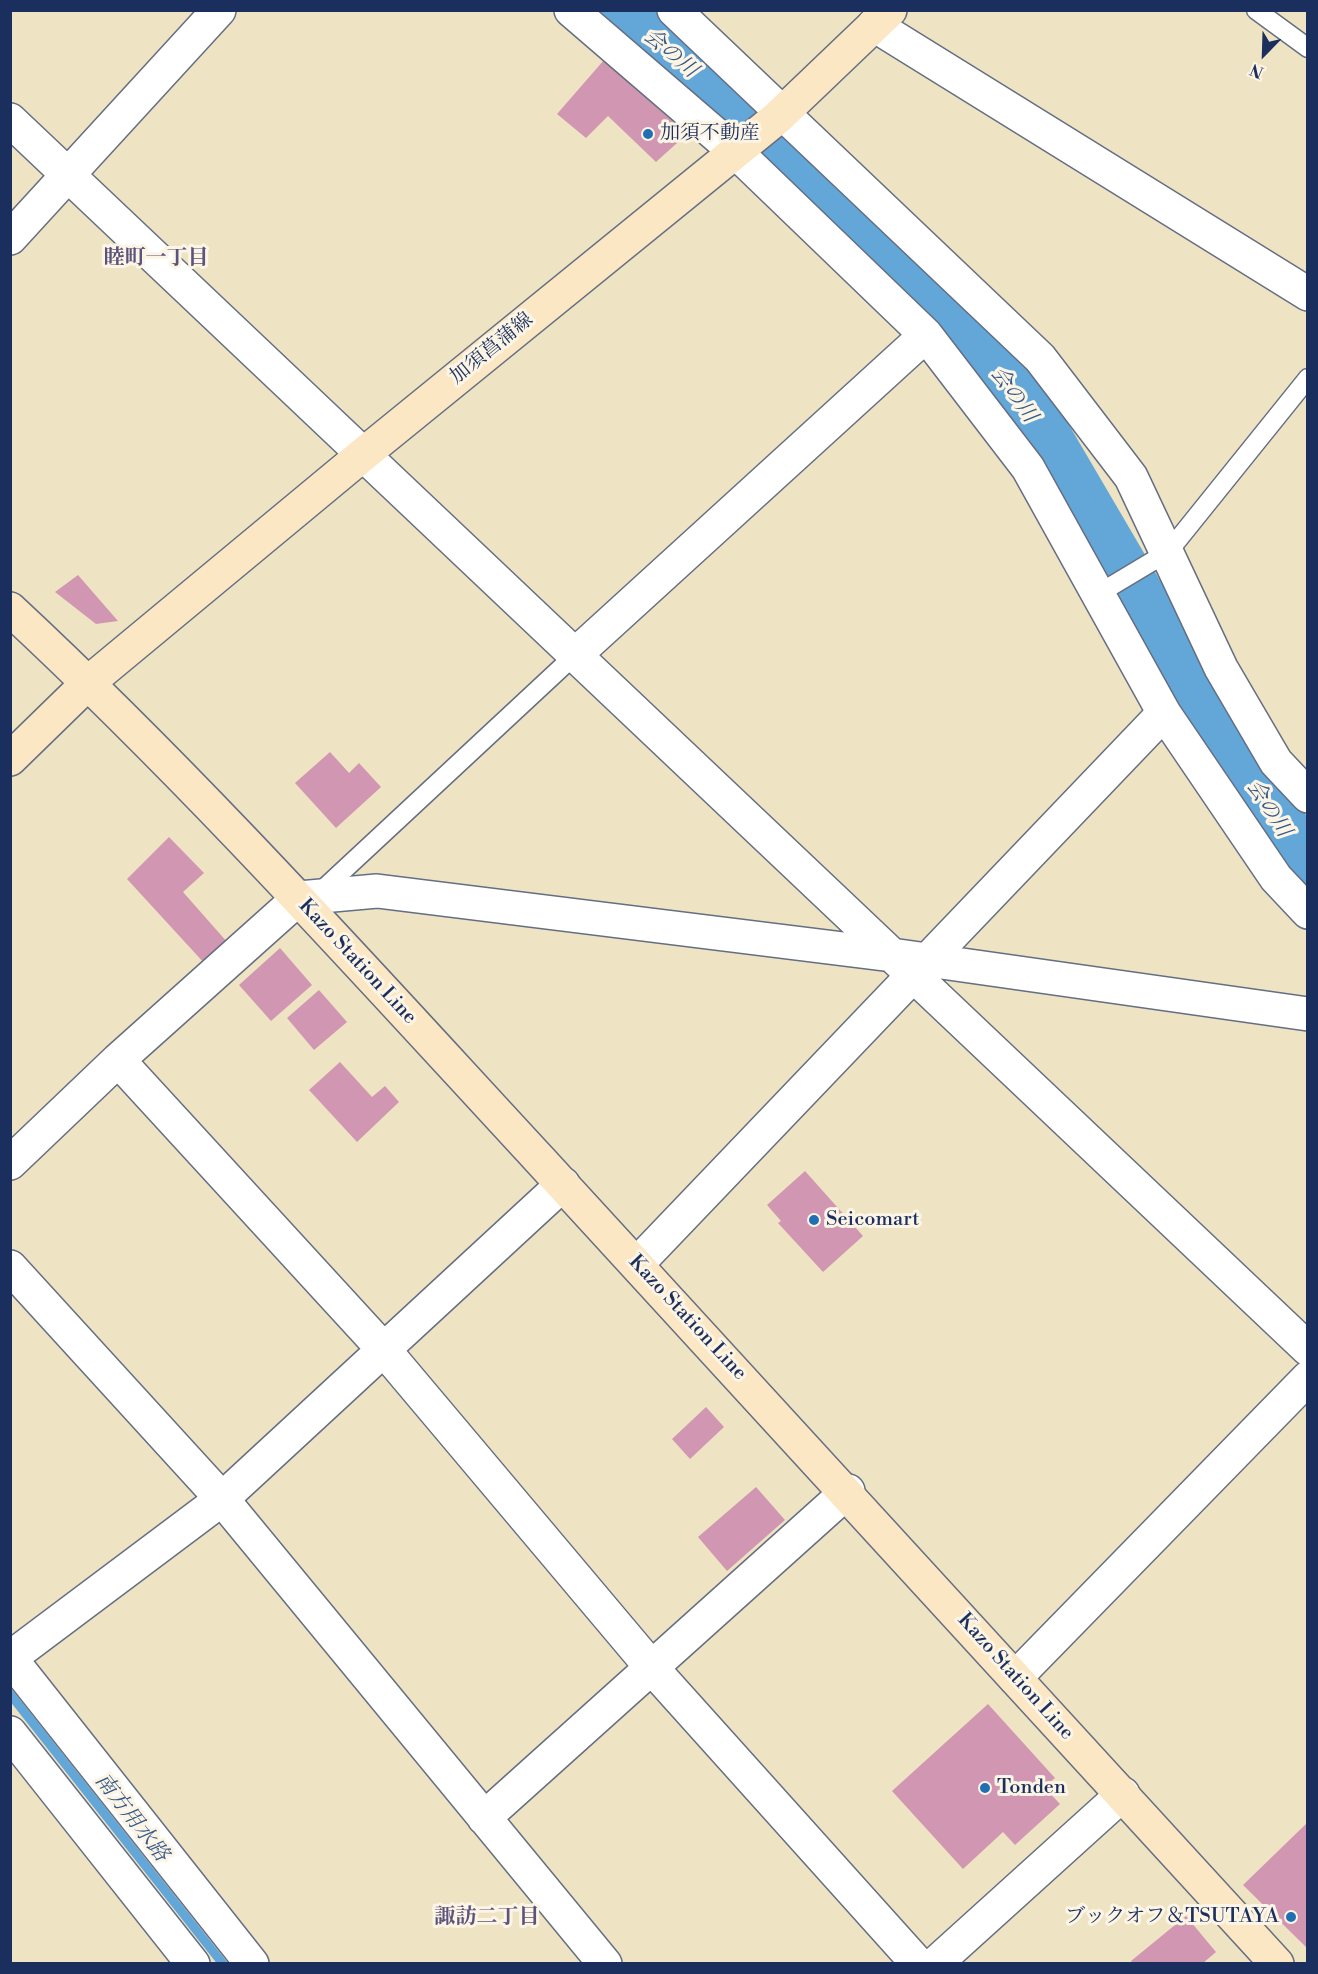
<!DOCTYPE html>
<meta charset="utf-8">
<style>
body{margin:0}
#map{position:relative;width:1318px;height:1974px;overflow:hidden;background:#eee4c4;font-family:"Libre Bodoni",serif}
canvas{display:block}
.frame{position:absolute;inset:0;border:12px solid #1b2f5e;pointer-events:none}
.north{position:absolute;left:1234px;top:24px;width:60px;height:60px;-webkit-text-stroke:4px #fcf5e5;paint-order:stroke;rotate:203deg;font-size:16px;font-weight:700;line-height:24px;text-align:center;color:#1b2f5e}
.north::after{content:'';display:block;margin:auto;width:21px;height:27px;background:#1b2f5e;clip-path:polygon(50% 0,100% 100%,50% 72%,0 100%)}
</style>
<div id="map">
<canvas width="1318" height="1974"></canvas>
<div class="frame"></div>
<div class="north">N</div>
</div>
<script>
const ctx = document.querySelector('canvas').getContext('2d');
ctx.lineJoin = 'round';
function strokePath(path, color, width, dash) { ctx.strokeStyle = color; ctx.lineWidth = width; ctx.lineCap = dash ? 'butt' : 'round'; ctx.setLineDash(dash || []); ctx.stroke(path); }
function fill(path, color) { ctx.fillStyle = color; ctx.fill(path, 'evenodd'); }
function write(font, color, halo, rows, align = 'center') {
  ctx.font = font + ' "Libre Bodoni","Noto Serif JP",serif'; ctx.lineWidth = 6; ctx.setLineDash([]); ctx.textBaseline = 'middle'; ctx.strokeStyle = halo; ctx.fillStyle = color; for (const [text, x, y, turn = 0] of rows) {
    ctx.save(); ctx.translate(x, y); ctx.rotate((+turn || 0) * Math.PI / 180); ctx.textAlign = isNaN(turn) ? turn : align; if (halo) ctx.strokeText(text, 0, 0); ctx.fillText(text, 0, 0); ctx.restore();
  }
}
strokePath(new Path2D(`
 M10,1694L223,1964`), '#62a7d8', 9);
strokePath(new Path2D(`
 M619,10L870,222L1019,397L1170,655L1288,841L1308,862`), '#62a7d8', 58);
fill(new Path2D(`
 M604,60L687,134L656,162L608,116L586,138L557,114Z
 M78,575L118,621L96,624L55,592Z
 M330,752L349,773L359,763L381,787L336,828L295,783Z
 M169,837L204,873L183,892L228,943L205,964L127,879Z
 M280,948L312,985L271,1021L239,985Z
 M319,990L347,1022L314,1050L287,1018Z
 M340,1062L372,1097L385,1086L399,1102L357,1142L309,1090Z
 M805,1171L863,1236L823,1272L778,1223L781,1221L767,1205Z
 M706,1407L724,1427L690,1459L672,1439Z
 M756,1487L785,1520L727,1571L698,1537Z
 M988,1704L1055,1778L1044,1787L1060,1804L1015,1845L1003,1832L963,1869L892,1791Z
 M1308,1822V1949L1243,1885Z
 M1186,1916L1216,1952L1202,1964H1133L1131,1961Z`), '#d196b1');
const lane = new Path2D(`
 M1256,10L1308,48
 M1098,594L1168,552L1308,378
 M318,894L576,654`);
const street = new Path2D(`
 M571,10L736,152L926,335L1028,468L1164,713L1276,878L1308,912
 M674,10L1040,358L1131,477L1221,668L1276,762L1308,796
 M874,25L1308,294
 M10,120L1308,1349
 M10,238L219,10
 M576,654L926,335
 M118,1060L385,1351L652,1668L918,1964
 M10,1163L118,1060L299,898L377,891L892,955L1308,1014
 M637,1264L1164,713
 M10,1267L222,1499L605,1964
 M10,1658L222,1499L563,1184
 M10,1658L252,1964
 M1015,1678L1308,1378
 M10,1733L193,1964
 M484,1818L848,1491
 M935,1964L1123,1794`);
const secondary = new Path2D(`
 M10,609C197,783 367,973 540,1160C787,1426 1032,1695 1277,1964
 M10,759L89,682L365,453L777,118L890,10`);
strokePath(lane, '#656e82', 21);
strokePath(street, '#656e82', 36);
strokePath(secondary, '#656e82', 36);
strokePath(lane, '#fff', 18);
strokePath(street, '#fff', 33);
strokePath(secondary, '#fbe7c3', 33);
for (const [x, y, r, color] of [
 [648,134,6,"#1f6fb2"],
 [814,1220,6,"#1f6fb2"],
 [985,1788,6,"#1f6fb2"],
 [1291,1917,6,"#1f6fb2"]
]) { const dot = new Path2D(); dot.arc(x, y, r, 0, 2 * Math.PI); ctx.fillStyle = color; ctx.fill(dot); strokePath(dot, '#fcf5e5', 2); }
write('20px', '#1b2f5e', '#fcf5e5', [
 ["加須不動産",660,134],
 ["Seicomart",826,1220],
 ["Tonden",997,1788],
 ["ブックオフ＆TSUTAYA",1279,1917,"right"]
], 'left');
write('20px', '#1b2f5e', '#fcf5e5', [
 ["加須菖蒲線",492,349,-39],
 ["Kazo Station Line",357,962,47],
 ["Kazo Station Line",687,1318,47],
 ["Kazo Station Line",1015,1677,48]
]);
write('italic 21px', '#345989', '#fcf5e5', [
 ["会の川",670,54,40],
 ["会の川",1013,395,54],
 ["会の川",1268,809,57],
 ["南方用水路",131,1818,52]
]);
write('bold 21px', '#5b537b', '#fcf5e5', [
 ["睦町一丁目",156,259],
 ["諏訪二丁目",487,1918]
]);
</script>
